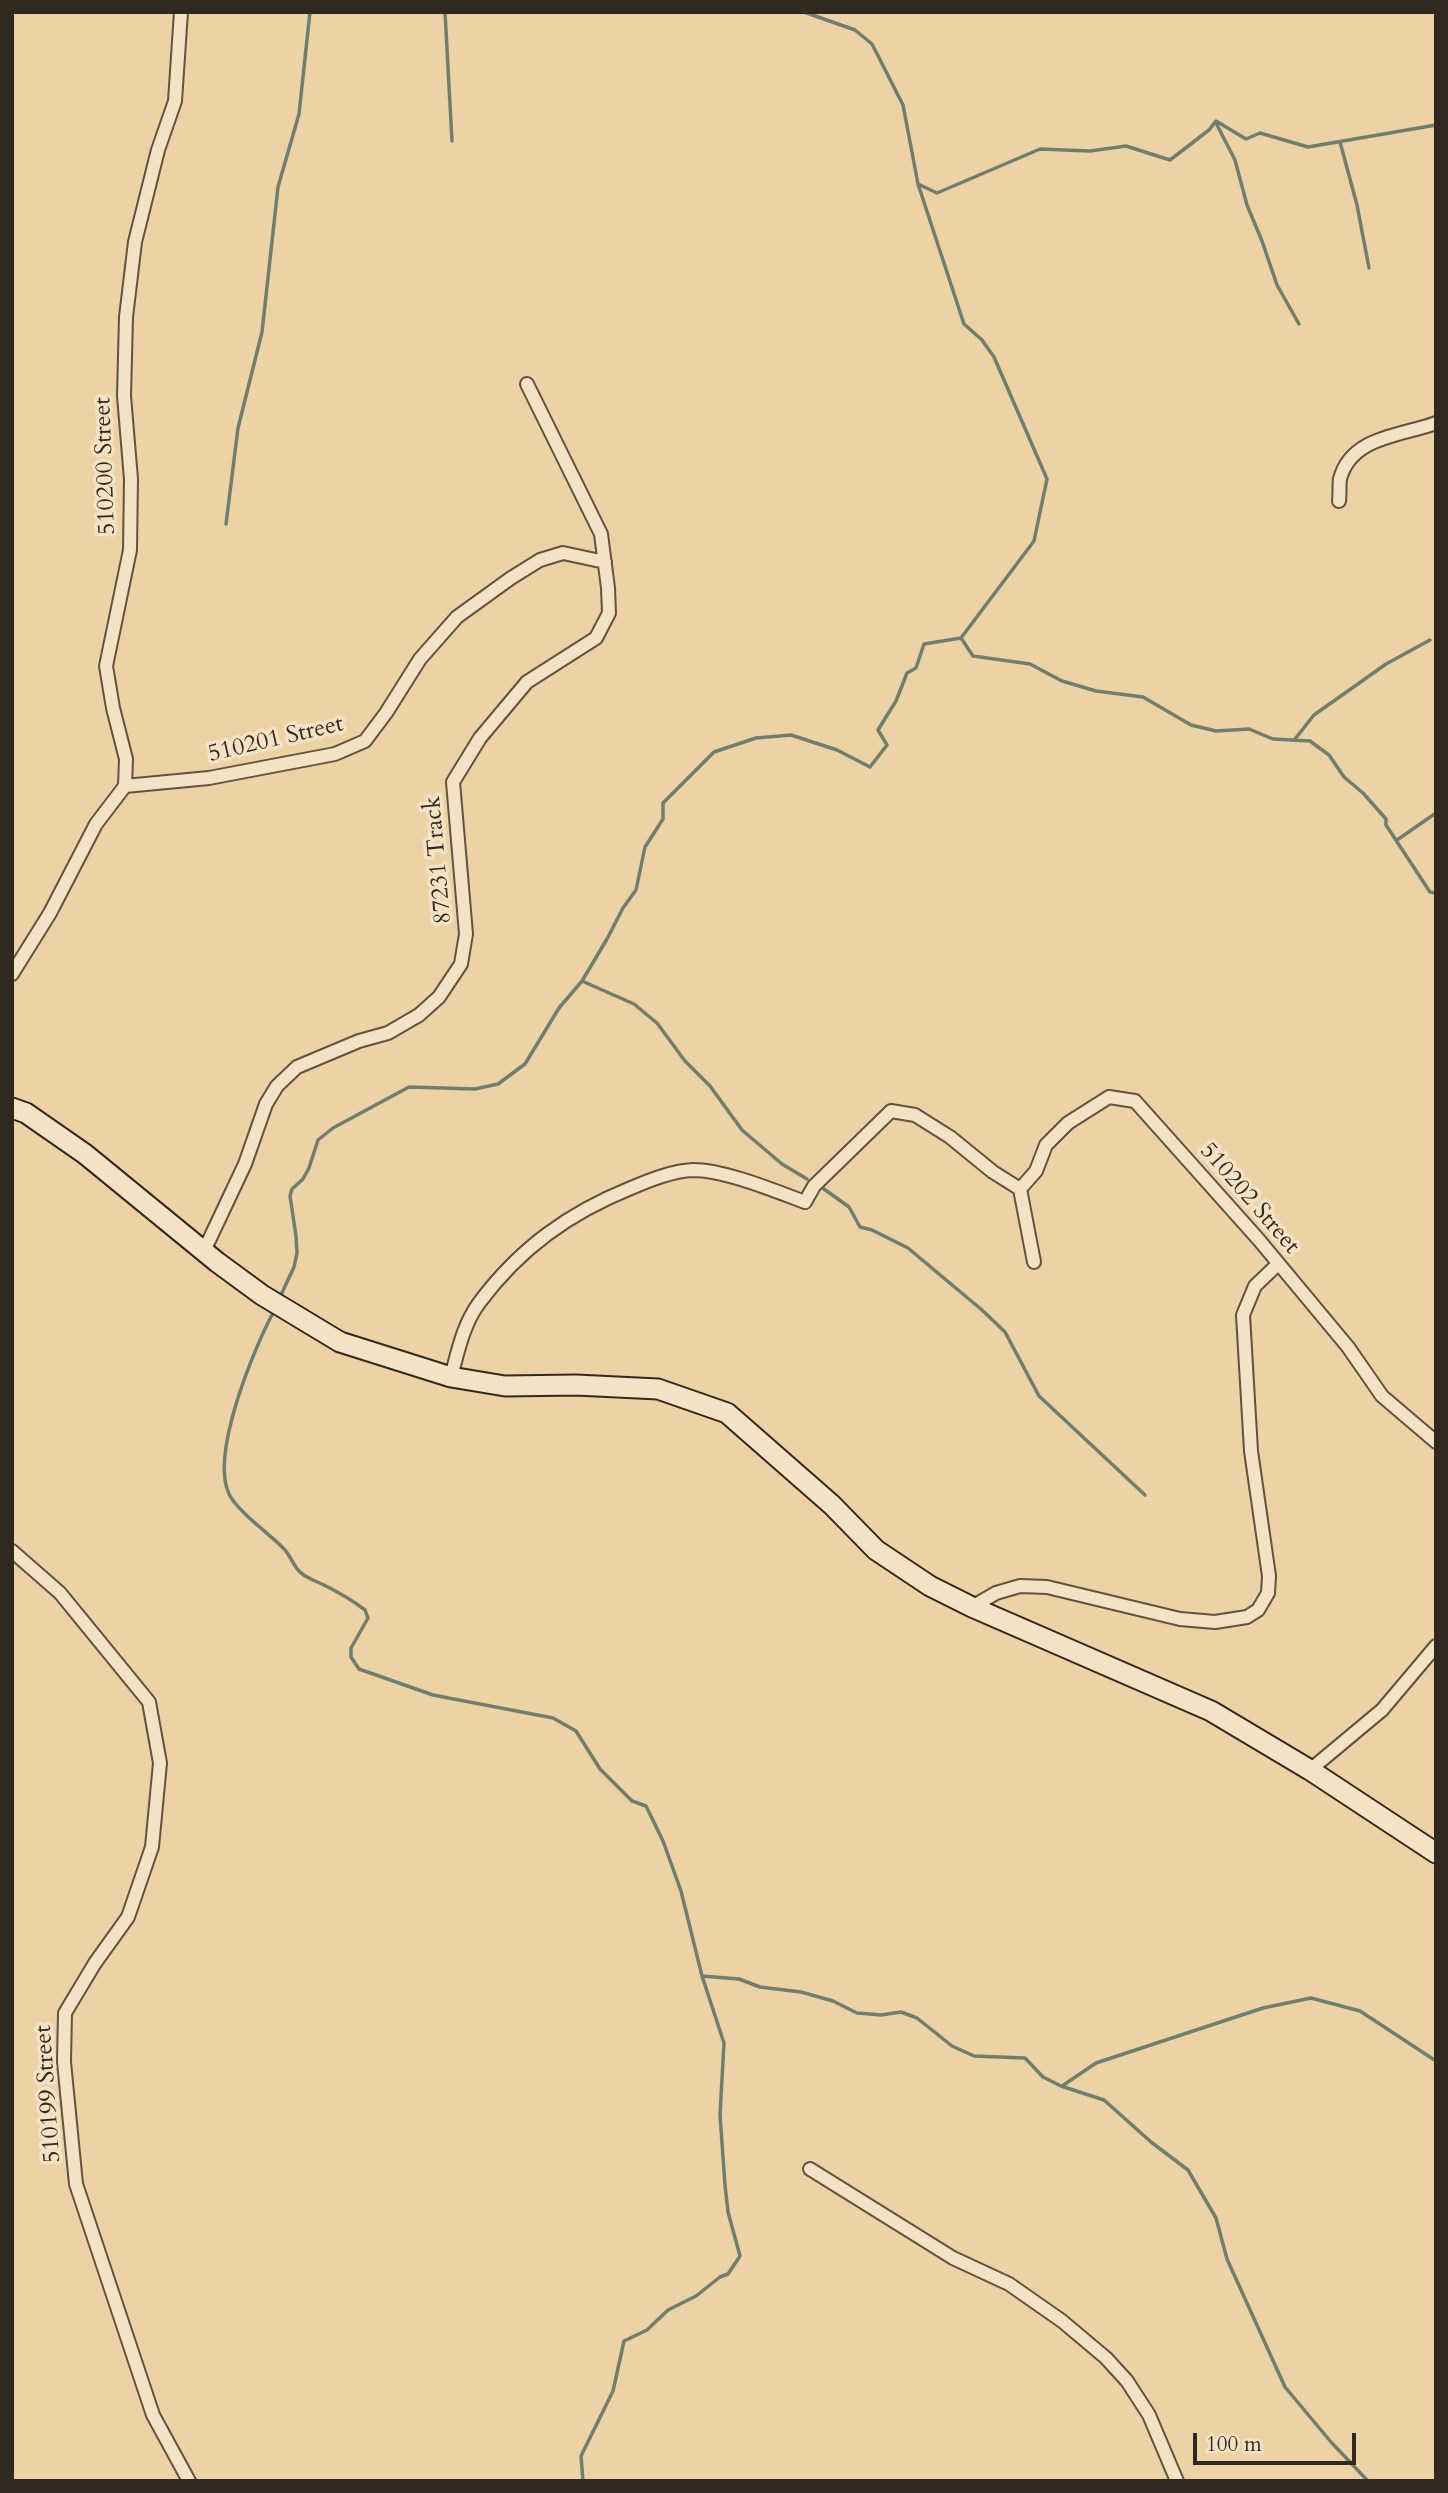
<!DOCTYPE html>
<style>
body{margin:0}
#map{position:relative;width:1448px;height:2493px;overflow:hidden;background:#edd2a5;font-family:Cardo,serif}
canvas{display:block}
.frame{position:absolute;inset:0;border:14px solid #31291f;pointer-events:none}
.scale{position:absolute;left:1193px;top:2433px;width:163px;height:32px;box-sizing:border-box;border:4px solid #31291f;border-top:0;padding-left:9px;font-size:21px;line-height:24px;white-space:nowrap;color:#31291f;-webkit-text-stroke:5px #f3e2c4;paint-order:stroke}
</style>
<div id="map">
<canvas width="1448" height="2493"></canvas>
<div class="frame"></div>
<div class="scale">100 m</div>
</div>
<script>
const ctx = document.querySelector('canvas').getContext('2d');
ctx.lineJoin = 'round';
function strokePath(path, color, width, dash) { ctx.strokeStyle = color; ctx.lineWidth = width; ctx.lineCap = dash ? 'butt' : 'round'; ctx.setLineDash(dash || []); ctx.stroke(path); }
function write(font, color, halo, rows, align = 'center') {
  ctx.font = font + ' Cardo,serif'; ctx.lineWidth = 7; ctx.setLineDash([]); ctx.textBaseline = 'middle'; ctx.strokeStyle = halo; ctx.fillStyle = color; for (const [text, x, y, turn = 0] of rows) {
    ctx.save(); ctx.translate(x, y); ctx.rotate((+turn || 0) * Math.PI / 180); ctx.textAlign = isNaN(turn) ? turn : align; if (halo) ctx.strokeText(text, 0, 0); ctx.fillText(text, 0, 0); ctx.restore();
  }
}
strokePath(new Path2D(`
 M445,12L452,141
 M1216,123L1235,160L1247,205L1262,241L1277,285L1299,324
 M1340,142L1357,205L1369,268
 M918,184L937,193L1040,149L1090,151L1126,146L1170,160L1209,130L1216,121L1246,139L1260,133L1308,147L1436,125
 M226,524L238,428L262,332L278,187L299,114L310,12
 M961,638L973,656L1030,664L1062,681L1096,691L1143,697L1191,725L1216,731L1249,729L1273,739L1310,741L1329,755L1344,777L1363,793L1386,819V825L1430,892L1436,893
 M1295,739L1314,715L1386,664L1430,640
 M1397,840L1436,813
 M582,981L634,1004L657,1023L685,1061L710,1086L742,1130L782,1164L807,1179
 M824,1189L849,1207L860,1227L872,1230L908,1248L982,1310L1005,1332L1039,1396L1145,1495
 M280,1297L294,1267L297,1253L296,1236L290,1196L292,1189L303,1179L309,1168L318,1140L333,1128L409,1087L475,1089L498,1084L525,1064L559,1008L582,981L607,939L623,908L636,890L645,847L663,819V803L714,752L756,738L791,735L837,750L870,767L887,745L878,730L896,701L907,673L916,668L924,644L961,638L1034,541L1047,479L994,357L982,340L964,324L918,184L903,105L872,44L855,30L804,12
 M274,1311C254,1348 210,1454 229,1494C237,1511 270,1534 285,1550C291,1557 294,1567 300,1572C306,1578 316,1581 324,1585C338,1592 352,1600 365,1610L368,1618L351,1648V1657L359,1669L433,1695L553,1718L576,1731L600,1769L632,1801L646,1806L663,1841L681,1891L702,1976L724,2043L720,2115L725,2185L728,2212L740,2256L728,2274L720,2277L696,2296L668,2310L647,2330L624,2341L613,2391L581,2456L583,2481
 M702,1976L739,1979L760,1987L801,1992L833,2001L857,2013L881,2015L901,2012L917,2018L952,2046L974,2056L1025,2058L1043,2077L1061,2086L1104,2100L1151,2142L1188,2170L1216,2218L1227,2259L1285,2387L1331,2442L1368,2481
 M1062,2086L1096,2063L1263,2008L1311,1998L1360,2011L1436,2061`), '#707f6d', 3.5);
const street = new Path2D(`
 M1339,501C1340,493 1339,485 1340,479C1351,436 1402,436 1436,423
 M125,786L209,778L335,754L365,741L386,713L420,659L457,617L511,578L540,560L563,553L605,562
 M12,974L50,913L96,824L125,786L126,759L113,708L106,666L130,550L131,479L124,396L126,317L135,242L158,150L175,101L181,12
 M1020,1189L1036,1171L1046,1145L1068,1123L1109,1097L1135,1101L1259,1240L1348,1347L1382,1396L1436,1442
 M204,1251L245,1164L266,1104L277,1086L297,1067L359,1041L388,1033L419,1015L439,997L461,964L466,934L453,782L480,738L527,682L596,638L609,613L608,588L601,534L527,384
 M451,1377C458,1351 463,1325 479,1303C520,1248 569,1213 631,1188C650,1180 672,1171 693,1170C725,1170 775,1191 805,1202L814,1186L891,1111L915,1115L950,1137L993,1172L1020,1189L1034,1262
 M12,1551L60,1593L149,1702L160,1763L152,1847L128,1917L95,1963L65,2013L64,2062L76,2184L153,2415L189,2481
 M972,1607L996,1593L1020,1586L1047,1587L1180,1619L1215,1622L1247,1617L1258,1610L1268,1593L1269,1576L1251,1451L1243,1315L1255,1286L1278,1264
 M1310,1770L1382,1710L1436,1646
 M810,2169L953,2258L1009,2284L1062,2321L1106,2358L1127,2381L1149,2415L1177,2481`);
const secondary = new Path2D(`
 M12,1108L26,1113L85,1154L217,1262L262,1295L340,1342L451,1377L505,1386L576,1385L658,1389L727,1413L832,1505L876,1550L930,1586L972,1607L1211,1711L1310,1770L1436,1853`);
strokePath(street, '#605340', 16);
strokePath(secondary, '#31291f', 23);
strokePath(street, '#f3e2c4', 12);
strokePath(secondary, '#f3e2c4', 19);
write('24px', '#31291f', '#f3e2c4', [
 ["510200 Street",106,466,-92],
 ["510201 Street",276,740,-13],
 ["87231 Track",439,860,-95],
 ["510202 Street",1249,1199,49],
 ["510199 Street",49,2094,-94]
]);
</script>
